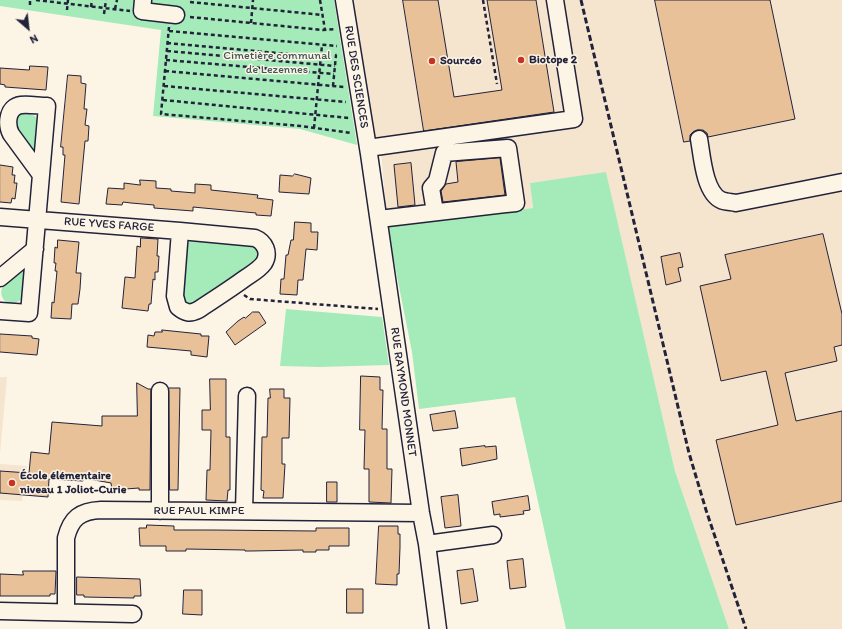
<!DOCTYPE html>
<meta charset="utf-8">
<style>
body{margin:0}
#map{position:relative;width:842px;height:629px;overflow:hidden;background:#fcf5e5;font-family:Itim,sans-serif}
canvas{display:block}
.north{position:absolute;left:8px;top:8px;width:40px;height:40px;-webkit-text-stroke:3px #fcf5e5;paint-order:stroke;rotate:152deg;font-size:11px;font-weight:700;line-height:16px;text-align:center;color:#22223b}
.north::after{content:'';display:block;margin:auto;width:14px;height:18px;background:#22223b;clip-path:polygon(50% 0,100% 100%,50% 72%,0 100%)}
</style>
<div id="map">
<canvas width="842" height="629"></canvas>
<div class="north">N</div>
</div>
<script>
const ctx = document.querySelector('canvas').getContext('2d');
ctx.lineJoin = 'round';
function fill(path, color) { ctx.fillStyle = color; ctx.fill(path, 'evenodd'); }
function strokePath(path, color, width, dash) { ctx.strokeStyle = color; ctx.lineWidth = width; ctx.lineCap = dash ? 'butt' : 'round'; ctx.setLineDash(dash || []); ctx.stroke(path); }
function write(font, color, halo, rows, align = 'center') {
  ctx.font = font + ' Itim,sans-serif'; ctx.lineWidth = 3; ctx.setLineDash([]); ctx.textBaseline = 'middle'; ctx.strokeStyle = halo; ctx.fillStyle = color; for (const [text, x, y, turn = 0] of rows) {
    ctx.save(); ctx.translate(x, y); ctx.rotate((+turn || 0) * Math.PI / 180); ctx.textAlign = isNaN(turn) ? turn : align; if (halo) ctx.strokeText(text, 0, 0); ctx.fillText(text, 0, 0); ctx.restore();
  }
}
fill(new Path2D(`
 M349,0H842V629H729L675,471L606,173L530,183L533,208L387,226L381,150L377,138L370,131Z
 M0,377H7L0,454Z
 M0,464L27,466L22,501L0,500Z`), '#f6e5ce');
fill(new Path2D(`
 M0,0H334L357,145L300,129L153,116L161,30L0,6Z
 M27,113L35,116L38,121L36,155L16,129V118L21,114Z
 M606,172L675,471L729,629H566L515,397L419,409L412,352L387,226L533,208L530,183Z
 M193,239L254,244L259,247V259L193,306L183,303L185,249L188,243Z
 M27,263L23,298C17,303 12,305 5,301C1,297 0,292 3,286Z
 M286,309L382,317L389,365L320,367L280,366Z`), '#a4ebb9');
const building = new Path2D(`
 M403,0H438L454,97L502,90L487,0H536L554,112L424,131Z
 M655,0H770L795,119L708,137L707,133L703,130H697L693,132L690,135V141L684,142Z
 M30,66L48,67L46,90L5,87V85L0,84V68L29,70Z
 M68,75L81,76V83L86,84L84,109H87L85,125L89,126L88,141H85L79,204L61,202L65,155H63V147H61Z
 M500,158L505,195L443,202L441,191L446,184L458,182L456,162Z
 M411,163L415,205L398,207L394,165Z
 M0,165L13,167L12,175H15L14,183H17L15,199L12,198L11,203L0,202Z
 M295,174L311,178L309,194L279,192L280,175L292,176Z
 M140,180L156,181V188L171,189V191L195,193V184L211,185V190L258,195L257,198L273,200L271,216L256,215V213L193,207V211L154,208V205L131,203L123,202L122,205L106,204L108,188L124,189V183L140,185Z
 M295,222L311,223V232H318L317,250L306,249L303,280H298L297,295L280,294L281,279H284L286,255H288L291,240H293Z
 M823,234L842,314V345L834,347L837,361L785,373L796,421L842,411V501L736,525L716,440L778,425L766,371L721,381L700,286L731,279L725,255Z
 M141,238L158,239L157,256H159L158,272H155V280L153,279L151,304H149L148,311L122,308L125,277L135,278L137,246L140,247Z
 M58,240L79,242L76,273H81L80,289L78,304H72L71,319L51,318L52,302L54,303L57,271H55L56,263H54L55,247L57,248Z
 M680,253L683,267L678,268L681,281L666,285L661,257Z
 M253,312H259L266,323L235,345L226,332L238,321L244,317L245,318Z
 M162,330L201,334V336H209L207,357L191,355V351L147,347L148,335L154,336L155,332H162Z
 M0,334L32,336V338L39,339L37,355L0,352Z
 M361,376L380,377V390H383L382,429H387V469H392L391,503L369,502V469H364L365,430H360Z
 M210,379H226V437H230V490H228L227,501L206,500L207,470H210L211,430H202V410H210Z
 M137,383L148,389H151L150,490H139V488L112,490L111,483L83,478V481L49,479L48,497L0,493V471L29,473L31,452L49,454L52,422L102,426V416H137Z
 M169,388H180L178,490H170Z
 M270,389H284V398H290L289,438H282V464H285L283,498H263L264,491L261,490L262,437H267L268,398H270Z
 M455,411L458,428L433,431L430,415Z
 M485,446V447L496,446L497,459L462,466L460,449Z
 M327,482H337V502H327Z
 M458,495L461,526L445,528L441,497Z
 M528,496L530,510L523,511L524,514L500,517V514L494,515L492,502Z
 M147,525L174,526V530H212L316,531V528H349V546H329V550H316V552H303V550L251,551H245V550L186,549V551H166V546H140L139,528H146Z
 M379,526H398V534H400V547L399,574H397V585L376,584Z
 M523,559L526,587L510,589L507,561Z
 M473,569L478,601L461,604L457,571Z
 M23,571H56L55,594H50V596H0V574L23,575Z
 M77,577L140,579L141,596H134V598L84,597V595H77Z
 M347,589H363V613H347Z
 M184,590H202V615L183,614Z`);
fill(building, '#e8c199');
strokePath(building, '#22223b', 1);
const minor = new Path2D(`
 M143,0L142,11L176,15
 M344,0L369,154L421,513L427,544L438,629
 M699,139C702,155 704,192 721,200C725,202 732,202 736,203L842,182
 M368,148L574,119L555,0
 M0,217L180,231L255,238C265,242 270,253 264,263C259,270 251,274 244,279C229,290 213,300 198,310C190,314 185,313 178,307L175,296L180,231
 M379,219C424,214 470,208 516,203L508,148L444,153L437,181L431,188L435,212
 M0,278L35,249
 M0,311L29,313L47,106C39,106 29,104 21,105C7,107 6,124 11,134L41,175
 M160,511V391
 M244,511L247,396
 M427,544L493,535
 M0,611L133,614
 M66,612V538C71,518 80,511 101,510L421,513`);
strokePath(minor, '#22223b', 19);
strokePath(new Path2D(`
 M36,0L130,11
 M320,0L325,30
 M483,0L497,84
 M190,2L323,15
 M30,5V0
 M91,7L92,0
 M115,9L117,0
 M67,10L68,0
 M104,14L106,0
 M190,17L323,30L336,29
 M251,23L253,0
 M169,27L161,114L301,126L351,133
 M169,31L337,46
 M167,43L321,57
 M167,51L335,66
 M166,60L334,74
 M165,71L344,87
 M164,86L346,102
 M333,86L336,55L338,54
 M163,100L349,118
 M314,128L322,45
 M244,295L250,299L378,309`), '#22223b', 2.5, [4, 3]);
strokePath(minor, '#fcf5e5', 16);
strokePath(new Path2D(`
 M581,0L689,453L706,510L746,629`), '#22223b', 3, [6, 3]);
for (const [x, y, r, color] of [
 [521,60,4,"#c8321e"],
 [432,61,4,"#c8321e"],
 [12,483,4,"#c8321e"]
]) { const dot = new Path2D(); dot.arc(x, y, r, 0, 2 * Math.PI); ctx.fillStyle = color; ctx.fill(dot); strokePath(dot, '#fcf5e5', 1.5); }
write('12px', '#42545a', '#fcf5e5', [
 ["Cimetière communal",277,56],
 ["de Lezennes",277,70]
]);
write('bold 12px', '#22223b', '#fcf5e5', [
 ["Biotope 2",529,60],
 ["Sourcéo",440,61],
 ["École élémentaire",20,476],
 ["niveau 1 Joliot-Curie",20,490]
], 'left');
write('12px', '#22223b', '#fcf5e5', [
 ["RUE DES SCIENCES",356,77,81],
 ["RUE YVES FARGE",109,225,4],
 ["RUE RAYMOND MONNET",403,392,82],
 ["RUE PAUL KIMPE",199,511]
]);
</script>
